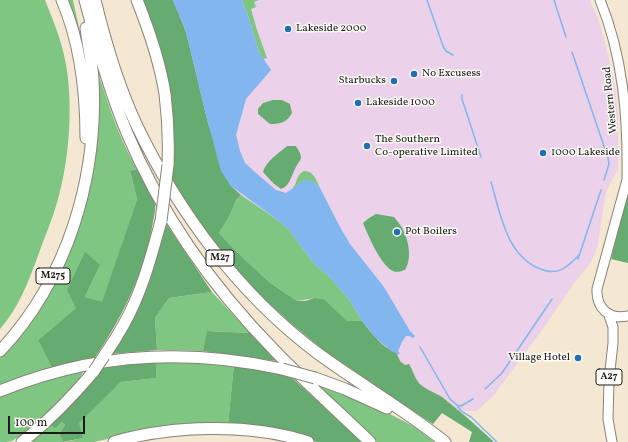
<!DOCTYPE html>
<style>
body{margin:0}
#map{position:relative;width:628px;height:442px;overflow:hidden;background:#f5e8d3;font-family:Vollkorn,serif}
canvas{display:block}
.scale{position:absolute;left:8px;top:416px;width:77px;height:18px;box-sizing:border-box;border:2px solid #1c1c1c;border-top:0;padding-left:5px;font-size:12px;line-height:14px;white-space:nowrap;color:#1c1c1c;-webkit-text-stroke:3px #fdfcf7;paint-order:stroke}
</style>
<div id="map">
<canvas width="628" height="442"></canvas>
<div class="scale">100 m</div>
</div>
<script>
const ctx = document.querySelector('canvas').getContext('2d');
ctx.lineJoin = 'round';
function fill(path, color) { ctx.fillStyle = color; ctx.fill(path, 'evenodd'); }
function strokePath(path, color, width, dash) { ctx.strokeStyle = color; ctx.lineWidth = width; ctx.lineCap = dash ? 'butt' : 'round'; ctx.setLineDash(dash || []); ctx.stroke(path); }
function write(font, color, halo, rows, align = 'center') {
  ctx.font = font + ' Vollkorn,serif'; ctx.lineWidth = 3; ctx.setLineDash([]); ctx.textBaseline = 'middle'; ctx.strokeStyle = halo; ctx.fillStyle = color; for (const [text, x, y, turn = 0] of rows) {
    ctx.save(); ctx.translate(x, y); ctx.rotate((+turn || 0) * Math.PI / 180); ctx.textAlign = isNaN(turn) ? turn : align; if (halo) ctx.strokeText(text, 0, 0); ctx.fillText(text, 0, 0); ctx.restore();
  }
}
fill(new Path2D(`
 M160,0H590L600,24L607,50L614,81L618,113V169L606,192L597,249L591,262L567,293L540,333L494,395L477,411H460L417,392L235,250Z`), '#ecd1ea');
fill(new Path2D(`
 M0,0H45C52,18 60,36 64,55C74,97 70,157 58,199C53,218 45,236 39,253C29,280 19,308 0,329Z
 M65,0H73L78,23L86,67L75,29Z
 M242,0H259L254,2L256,7L251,9L257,30L267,58L263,59L259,52L248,16Z
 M94,60C106,97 117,135 137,169L130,171L137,199L102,303L85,297L100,265L76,308L38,340L52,368L0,386V358L15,341L83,205Z
 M304,171C313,170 317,181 320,188L311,180H304L292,189C299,182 294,177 304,171Z
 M241,195L279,221L289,230L315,265L329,276L351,302L362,321H347L324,299L314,298L297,301L269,282L235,250L219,233L229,217L236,200Z
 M212,292L250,333L208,331L203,351L157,350L155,318L169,298Z
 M157,359L234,364L228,425L147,430L94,442H66L82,438L78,423L121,382L156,378Z
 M84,368C84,383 27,433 12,441C9,442 4,442 0,442V395Z
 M313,382L361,399L415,427L434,442H377Z
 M62,422L65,425L59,434L63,442H29L51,425L55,429Z`), '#7ec682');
fill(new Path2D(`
 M142,0H173L186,32L208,123L230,185L241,195L236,200L229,217L219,233L235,250L269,282L297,301H306L314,298L324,299L347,321H362C370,331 384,350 396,352L400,361L405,365L409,364C413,370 415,380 421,385C427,390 436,393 442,397C460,411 477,426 494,442H469L472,432L442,413L433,424L343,366L294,326L252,288L202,229L172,186L173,143Z
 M273,100H282L290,104L292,113C287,122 281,124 270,124L258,114V109L263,103Z
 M287,146H296C298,150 301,153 301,158C300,162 296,165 295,169C291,176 290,186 281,189L273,183L263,172C266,161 279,153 287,146Z
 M137,169C140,176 154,198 155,204C156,209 154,217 153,222C145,272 122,318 94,359L52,368L38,340L76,308L67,290L85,252L100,265L85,297L102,302L137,199L130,171Z
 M628,184V263L611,259L623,211Z
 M376,214L394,217C397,221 401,225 403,230C409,241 412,259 405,270C401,271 397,273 393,271C381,266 368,235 363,223L369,218Z
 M165,222L212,292L169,298L155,318L157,350L111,354L142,300L155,262Z
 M207,331L250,333L276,361L203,351Z
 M157,359L156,378L121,382L79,423L83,438L63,442L59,434L65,425L62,422L55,429L51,425L104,364Z
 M234,364L290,376L363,442H317L297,435L228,425Z`), '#66ab70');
fill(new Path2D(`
 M173,0H242L248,16L259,52L271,70L246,99L236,135L240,151L245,163L256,173L276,190L286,193L304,180H311L320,188L340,227L350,244L384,287L410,331L415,336L413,338L409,336H406L402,342L398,351L400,353L398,355L396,353L391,351L375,337L362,321L351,302L329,276L315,265L289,230L279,221L230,185L221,171L208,123L186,32Z`), '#81b6ef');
strokePath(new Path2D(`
 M427,0L443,46L446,51L453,55
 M554,0L566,37
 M572,52L608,158L609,164L604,180
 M462,95V99L481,157
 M491,182C500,212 506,254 538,268C557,277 567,268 580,254
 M578,259L601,190
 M420,347L450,399L457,405L461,406L473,399
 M485,389L502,373L552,299
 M457,405L461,411L471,417L497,442`), '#81b6ef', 1.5);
const primary = new Path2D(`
 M600,0C623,56 628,117 627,177
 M628,176L597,289C596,308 609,320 628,316
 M608,313L613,327V343L609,380L608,419L612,442`);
const highway = new Path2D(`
 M62,0C80,42 86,92 86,138
 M85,0C97,45 109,90 127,133C161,214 214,289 276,352C306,383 339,412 370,442
 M95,0C105,41 119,88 137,126C179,213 239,294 316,352C358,383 404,409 445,442
 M137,0C149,30 160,62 165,94C168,118 169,141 168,165
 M0,351C68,279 98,177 93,79C92,62 88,45 86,28
 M104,356C111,346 118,335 124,324C142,292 151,257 161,221
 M315,378L345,389L387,408
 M0,391C92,353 186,348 282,369
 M22,442C49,421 72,397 94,371
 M114,442C171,425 251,423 308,442`);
strokePath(primary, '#888278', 11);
strokePath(highway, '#888278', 13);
strokePath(primary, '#fff', 9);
strokePath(highway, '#fff', 11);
const highwayBridge = new Path2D(`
 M161,221L168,165
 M282,369L315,378
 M94,371L104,356`);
strokePath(highwayBridge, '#888278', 13, []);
strokePath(highwayBridge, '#fff', 11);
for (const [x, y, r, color] of [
 [288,29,4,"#1f6fb2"],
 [414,74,4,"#1f6fb2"],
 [394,81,4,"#1f6fb2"],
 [358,103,4,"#1f6fb2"],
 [367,146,4,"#1f6fb2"],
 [543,153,4,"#1f6fb2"],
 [397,232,4,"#1f6fb2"],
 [578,358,4,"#1f6fb2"]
]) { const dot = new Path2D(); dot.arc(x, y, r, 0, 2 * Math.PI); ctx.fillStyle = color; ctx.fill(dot); strokePath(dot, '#fdfcf7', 1.5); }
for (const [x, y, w] of [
 [220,258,28],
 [53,276,34],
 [609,377,26]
]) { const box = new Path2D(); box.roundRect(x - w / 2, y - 8, w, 16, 3); ctx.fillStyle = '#fdfcf7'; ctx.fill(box); strokePath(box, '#1c1c1c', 1); }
write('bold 10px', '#1c1c1c', null, [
 ["M27",220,258],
 ["M275",53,276],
 ["A27",609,377]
]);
write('11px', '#1c1c1c', '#fdfcf7', [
 ["Lakeside 2000",296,29],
 ["No Excusess",422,74],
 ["Starbucks",386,81,"right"],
 ["Lakeside 1000",366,103],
 ["The Southern",375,140],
 ["Co-operative Limited",375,153],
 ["1000 Lakeside",551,153],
 ["Pot Boilers",405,232],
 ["Village Hotel",570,358,"right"]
], 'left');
write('11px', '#1c1c1c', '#fdfcf7', [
 ["Western Road",611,100,-96]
]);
</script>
